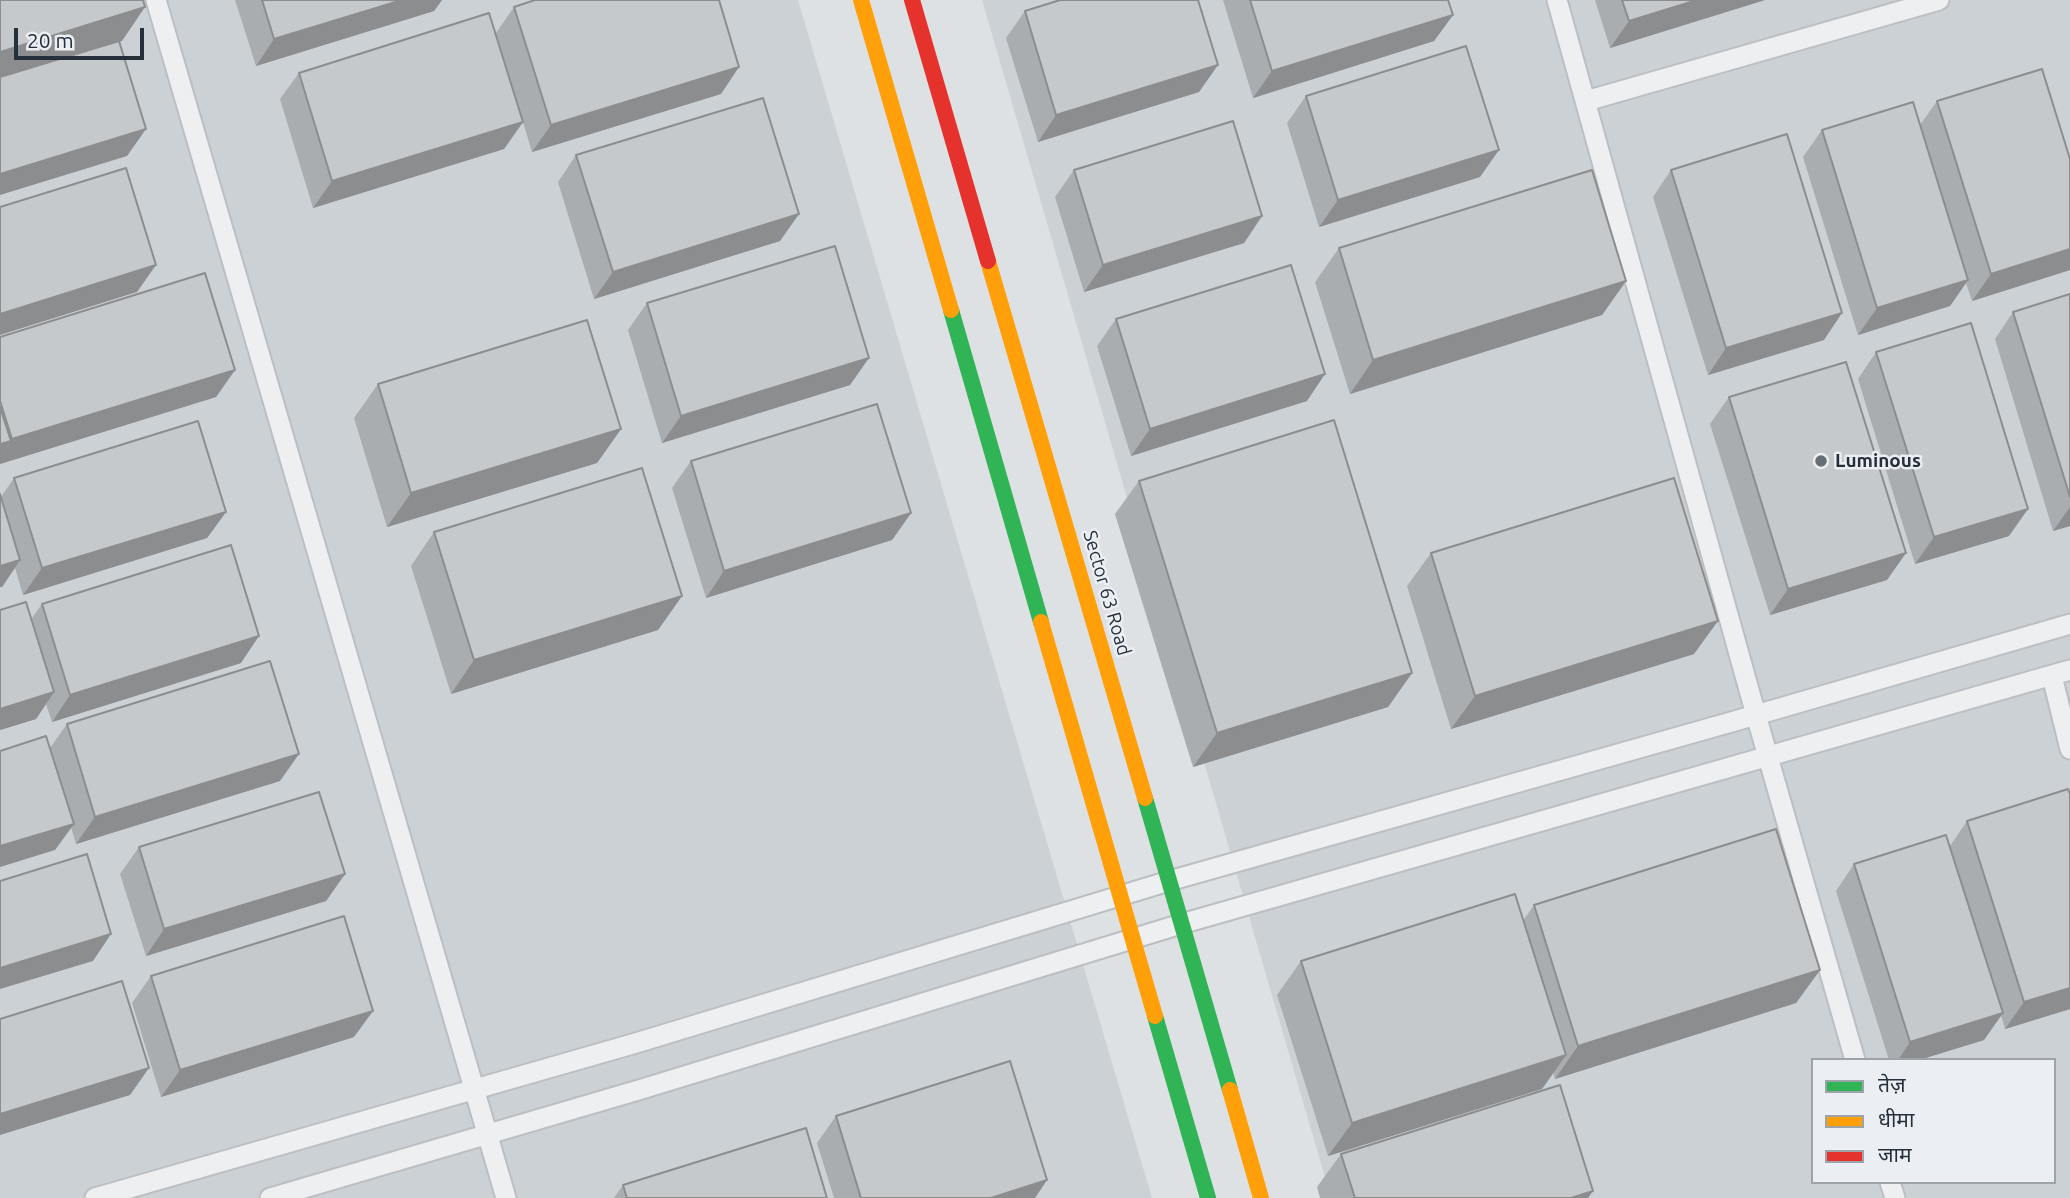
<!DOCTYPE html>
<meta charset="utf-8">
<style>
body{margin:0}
#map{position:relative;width:2070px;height:1198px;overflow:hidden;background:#dee1e3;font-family:Ubuntu,"Noto Sans Devanagari",sans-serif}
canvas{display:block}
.legend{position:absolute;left:1811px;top:1058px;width:245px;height:126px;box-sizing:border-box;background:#ebeff3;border:2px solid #9ca3a9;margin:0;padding:9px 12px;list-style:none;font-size:21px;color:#26303b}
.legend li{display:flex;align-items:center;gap:14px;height:35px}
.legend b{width:35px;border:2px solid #9ca3a9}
.scale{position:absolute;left:14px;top:28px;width:130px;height:32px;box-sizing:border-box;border:4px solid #26303b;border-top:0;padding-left:9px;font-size:21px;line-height:24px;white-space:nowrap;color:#26303b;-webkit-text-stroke:5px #ebeff3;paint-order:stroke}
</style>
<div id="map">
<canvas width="2070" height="1198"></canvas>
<ul class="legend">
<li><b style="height:9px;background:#30b455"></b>तेज़</li>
<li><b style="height:9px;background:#ff9f0a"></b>धीमा</li>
<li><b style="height:9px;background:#e5322d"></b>जाम</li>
</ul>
<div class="scale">20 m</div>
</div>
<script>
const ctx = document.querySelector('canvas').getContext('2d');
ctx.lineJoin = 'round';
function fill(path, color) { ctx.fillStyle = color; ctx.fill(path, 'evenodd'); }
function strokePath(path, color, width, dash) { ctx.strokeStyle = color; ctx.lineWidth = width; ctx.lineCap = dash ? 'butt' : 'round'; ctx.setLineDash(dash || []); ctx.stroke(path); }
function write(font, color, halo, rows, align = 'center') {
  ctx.font = font + ' Ubuntu,sans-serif'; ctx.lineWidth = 5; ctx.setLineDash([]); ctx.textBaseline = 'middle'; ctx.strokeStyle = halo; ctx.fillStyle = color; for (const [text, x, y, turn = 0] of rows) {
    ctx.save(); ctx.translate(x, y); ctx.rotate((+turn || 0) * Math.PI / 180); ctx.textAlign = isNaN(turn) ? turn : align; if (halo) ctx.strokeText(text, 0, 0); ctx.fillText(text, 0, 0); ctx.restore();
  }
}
fill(new Path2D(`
 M0,0H798L1152,1198H0Z
 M982,0H2070V1198H1331ZM1813,1060H2054V1182H1813Z`), '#ccd1d6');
const lane = new Path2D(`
 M156,0L506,1198
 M1557,0L1756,715L1855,1060
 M1586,101L1939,0
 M2052,676L2070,749
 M1890,1182L1895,1198
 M95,1198L636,1043L1169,881L1756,715L2070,624
 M270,1198L642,1089L1181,924L2070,670`);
strokePath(lane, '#bcbfc1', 23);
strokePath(lane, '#edeff0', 19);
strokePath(new Path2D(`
 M951,310L1041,622
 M1145,798L1230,1090
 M1155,1016L1208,1198`), '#30b455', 16);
strokePath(new Path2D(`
 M861,0L951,310
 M988,261L1145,798
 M1041,622L1155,1016
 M1230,1090L1261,1198`), '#ff9f0a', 16);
strokePath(new Path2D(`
 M912,0L988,261`), '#e5322d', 16);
fill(new Path2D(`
 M235,0H442L434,11L256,66Z
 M1223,0H1448L1453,15L1434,41L1253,98Z
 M1595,0H1765L1610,48Z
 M514,7L721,94L532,152L519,109L523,122L504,149L313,208L280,99L299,73L496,33Z
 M1025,11L1199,92L1038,142L1006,38Z
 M1306,96L1480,177L1319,227L1287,123Z
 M1937,101L2070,159V270L1972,301L1966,283L1950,306L1858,335L1803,157L1822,130L1920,125Z
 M576,155L780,241L594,299L558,182Z
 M1074,170L1262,216L1244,243L1084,292L1055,197Z
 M1671,170L1824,340L1708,375L1653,197Z
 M1339,248L1626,281L1602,315L1350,394L1315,282Z
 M2070,294V526L2053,531L1995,339L2013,312Z
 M647,303L850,385L662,443L628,330Z
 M1116,319L1307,401L1131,456L1097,346Z
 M0,337L235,370L216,397L0,464Z
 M1876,352L2009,536L1915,564L1858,379Z
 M378,384L621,429L597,463L387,527L354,418Z
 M1729,397L1887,580L1770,615L1710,424Z
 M691,461L911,513L892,540L706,598L672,488Z
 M14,478L226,512L207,538L23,595L15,568L2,587L1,497Z
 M1139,481L1412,673L1388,707L1193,767L1115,514Z
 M434,532L682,596L658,630L451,694L411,566Z
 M1431,553L1694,654L1451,729L1407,586Z
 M42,604L241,663L52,722L46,704L36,719L0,730V610L32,618Z
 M67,724L280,781L76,844L71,827L55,850L50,748Z
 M2070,794V1009L2005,1029L2001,1015L1984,1040L1919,1060H1889L1836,891L1854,864L1950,846L1967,821Z
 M139,847L345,874L326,901L146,956L120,874Z
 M1534,905L1820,970L1796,1003L1555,1079L1553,1073L1542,1089L1328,1156L1277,995L1301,961L1523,921Z
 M151,976L354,1037L161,1097L132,1003Z
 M836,1116L1035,1198H834L817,1143Z
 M1341,1154L1588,1198H1320L1317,1187Z
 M623,1185L827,1198H614Z`), '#aaadaf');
fill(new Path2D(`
 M402,0H442L434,11L256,66L274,39Z
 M1697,0H1765L1610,48L1629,21Z
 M145,7L122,41L0,79V52Z
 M1453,15L1434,41L1253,98L1272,71Z
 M1218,65L1199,92L1038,142L1056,115Z
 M739,67L721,94L532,152L551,125Z
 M523,122L504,149L313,208L332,181Z
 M146,129L127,156L0,195V174Z
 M1499,150L1480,177L1319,227L1338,200Z
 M799,214L780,241L594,299L613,272Z
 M1262,216L1244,243L1084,292L1103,265Z
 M2070,249V270L1972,301L1991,274Z
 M156,265L137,292L0,335V314Z
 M1968,280L1950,306L1858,335L1877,308Z
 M1626,281L1602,315L1350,394L1373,360Z
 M1842,313L1824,340L1708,375L1726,348Z
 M869,358L850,385L662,443L681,416Z
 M235,370L216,397L0,464V456L12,439Z
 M1325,374L1307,401L1131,456L1150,429Z
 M621,429L597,463L387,527L411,493Z
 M11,441L0,456V444Z
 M2070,507V526L2053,531Z
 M2028,509L2009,536L1915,564L1934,537Z
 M226,512L207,538L23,595L42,568Z
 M911,513L892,540L706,598L724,571Z
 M1906,553L1887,580L1770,615L1788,589Z
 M20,560L2,587H0V566Z
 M682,596L658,630L451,694L474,660Z
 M1718,621L1694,654L1451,729L1475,696Z
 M259,636L241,663L52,722L70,695Z
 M1412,673L1388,707L1193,767L1217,733Z
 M54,692L36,719L0,730V709Z
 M299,754L280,781L76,844L95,817Z
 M74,824L55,850L0,867V846Z
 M345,874L326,901L146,956L164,929Z
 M111,934L93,961L0,989V968Z
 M1820,970L1796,1003L1555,1079L1578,1046Z
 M2070,988V1009L2005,1029L2024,1002Z
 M373,1011L354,1037L161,1097L180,1070Z
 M2003,1013L1984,1040L1919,1060H1898L1910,1042Z
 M1566,1055L1542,1089L1328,1156L1352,1123Z
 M149,1068L130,1095L0,1135V1114Z
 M1047,1180L1035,1198H991Z
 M1593,1191L1588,1198H1571Z`), '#8b8d8e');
const building = new Path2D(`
 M0,0H143L145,7L0,52Z
 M262,0H402L274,39Z
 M535,0H719L739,67L551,125L514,7Z
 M1060,0H1198L1218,65L1056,115L1025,11Z
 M1250,0H1448L1453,15L1272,71Z
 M1622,0H1697L1629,21Z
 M489,13L523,122L332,181L299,73Z
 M119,41L146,129L0,174V77Z
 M1466,46L1499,150L1338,200L1306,96Z
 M2042,69L2070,159V249L1991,274L1937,101Z
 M763,98L799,214L613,272L576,155Z
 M1913,102L1968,280L1877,308L1822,130Z
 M1233,121L1262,216L1103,265L1074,170Z
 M1787,134L1842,313L1726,348L1671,170Z
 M126,168L156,265L0,314V207Z
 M1592,170L1626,281L1373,360L1339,248Z
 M835,246L869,358L681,416L647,303Z
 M1291,265L1325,374L1150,429L1116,319Z
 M205,273L235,370L12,439L0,401V337Z
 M2070,294V497L2013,312Z
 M587,320L621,429L411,493L378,384Z
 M1971,323L2028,509L1934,537L1876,352Z
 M1846,362L1906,553L1788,589L1729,397Z
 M877,404L911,513L724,571L691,461Z
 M0,407L11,441L0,444Z
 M1334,420L1412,673L1217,733L1139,481Z
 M198,421L226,512L42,568L14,478Z
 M642,468L682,596L474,660L434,532Z
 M1674,478L1718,621L1475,696L1431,553Z
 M0,494L20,560L0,566Z
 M231,545L259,636L70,695L42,604Z
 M26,602L54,692L0,709V610Z
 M270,661L299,754L95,817L67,724Z
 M46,736L74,824L0,846V751Z
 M2068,789L2070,794V988L2024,1002L1967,821Z
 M319,792L345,874L164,929L139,847Z
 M1776,829L1820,970L1578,1046L1534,905Z
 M1946,835L2003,1013L1910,1042L1854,864Z
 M87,854L111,934L0,968V881Z
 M1515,894L1566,1055L1352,1123L1301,961Z
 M344,916L373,1011L180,1070L151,976Z
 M122,981L149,1068L0,1114V1019Z
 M1010,1061L1047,1180L991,1198H861L836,1116Z
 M1560,1085L1593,1191L1571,1198H1355L1341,1154Z
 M806,1128L827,1198H627L623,1185Z`);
fill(building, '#c6c9cb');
strokePath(building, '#8b8d8e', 2);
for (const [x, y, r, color] of [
 [1821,461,7,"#666e76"]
]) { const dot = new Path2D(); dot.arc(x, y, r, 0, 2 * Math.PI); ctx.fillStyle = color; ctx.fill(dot); strokePath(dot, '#ebeff3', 2.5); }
write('bold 19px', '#26303b', '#ebeff3', [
 ["Luminous",1835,461]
], 'left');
write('19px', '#26303b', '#ebeff3', [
 ["Sector 63 Road",1107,593,74]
]);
</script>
